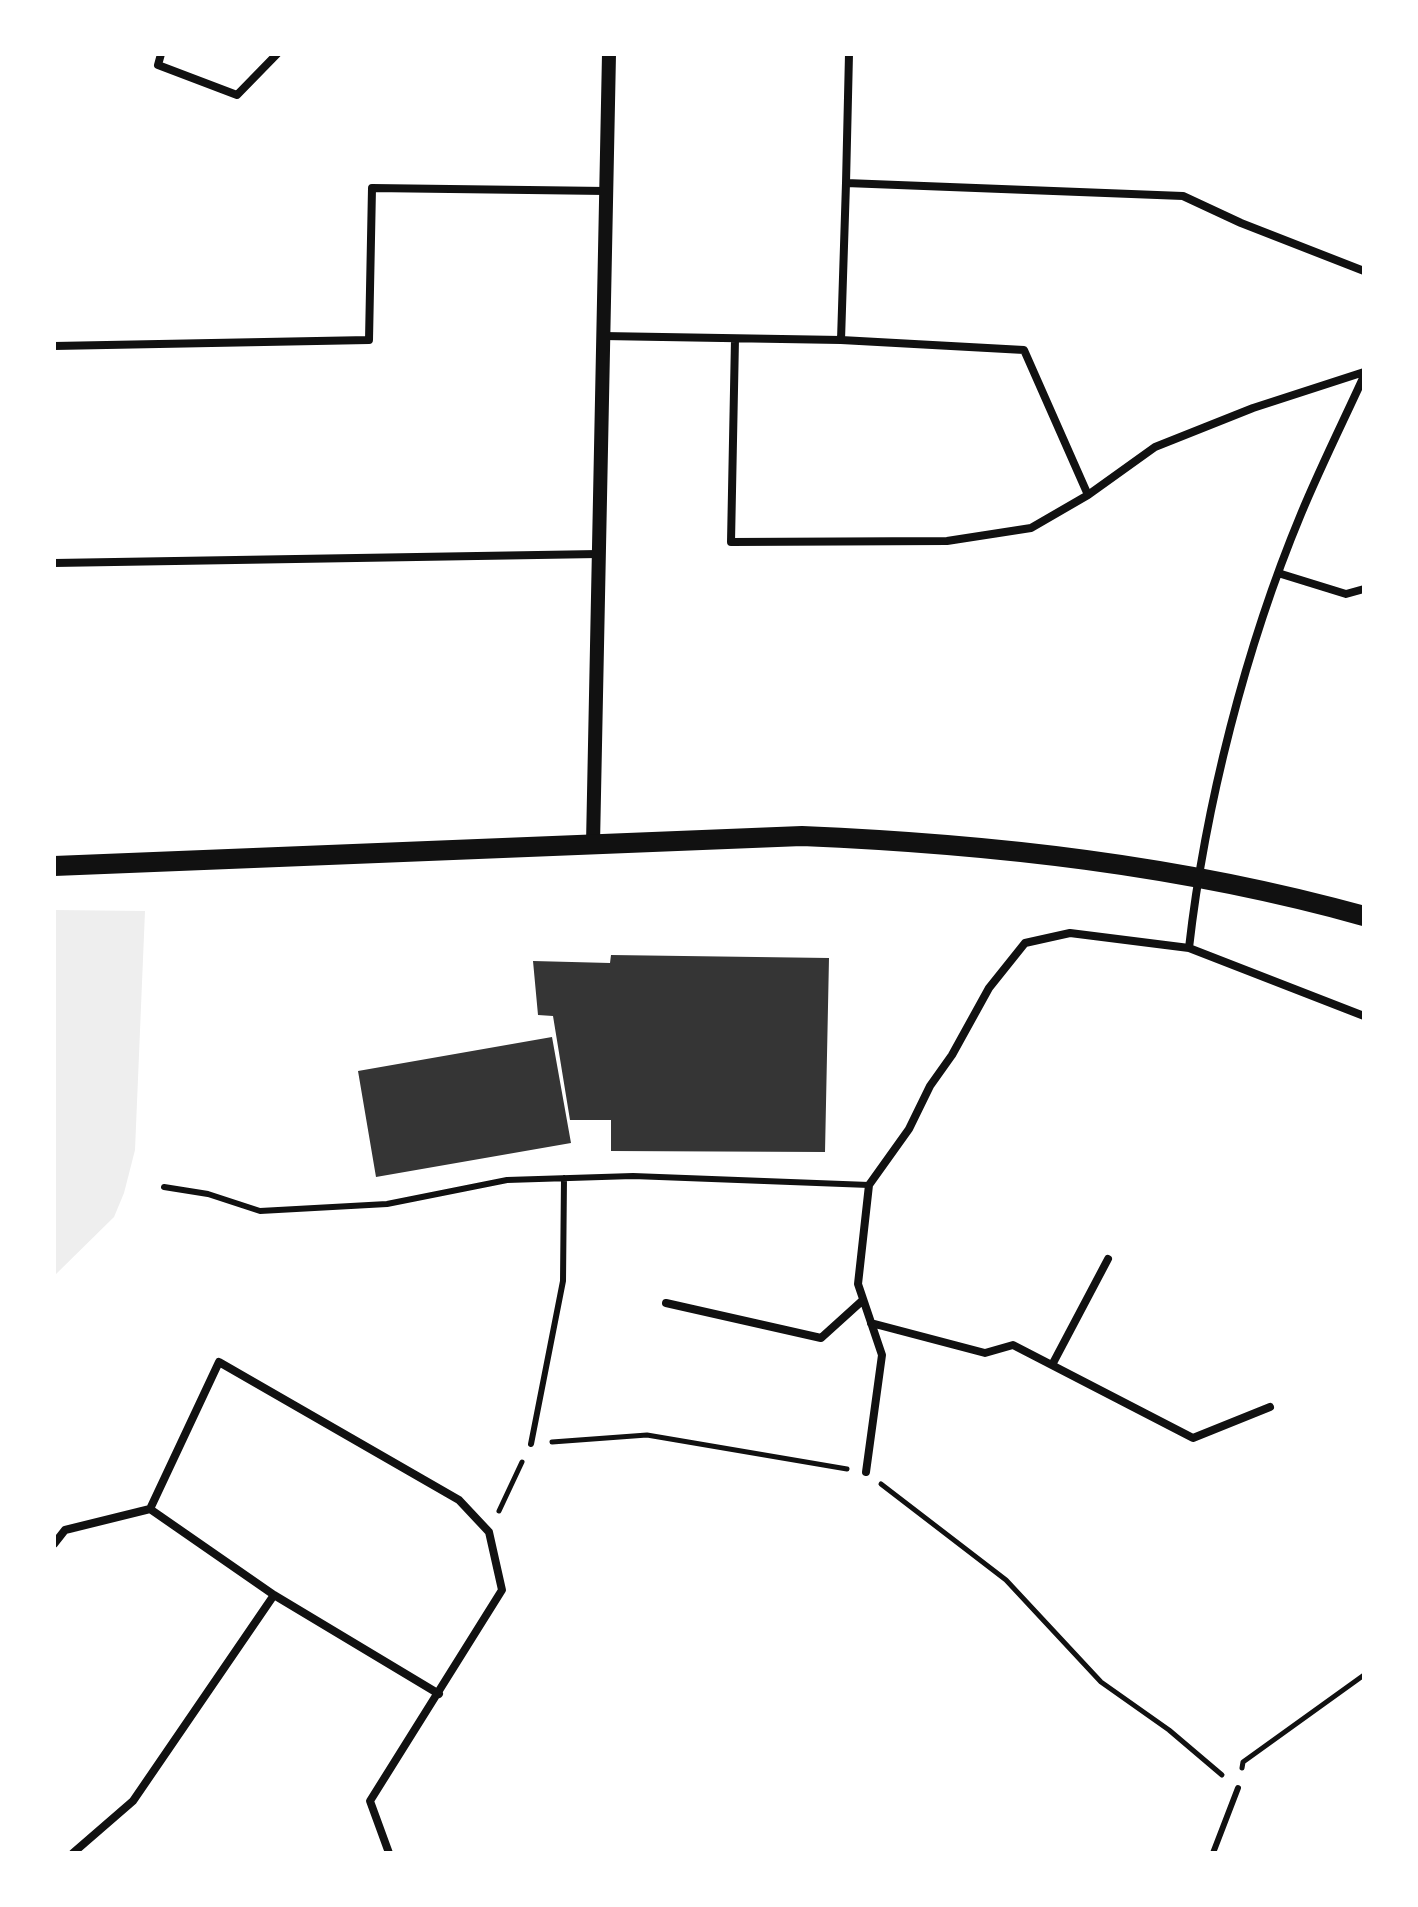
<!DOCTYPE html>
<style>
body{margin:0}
#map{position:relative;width:1418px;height:1907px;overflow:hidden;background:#fff;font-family:"Golos Text",sans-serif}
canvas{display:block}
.frame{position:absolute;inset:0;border:56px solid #fff;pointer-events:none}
</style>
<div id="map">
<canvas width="1418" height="1907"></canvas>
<div class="frame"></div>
</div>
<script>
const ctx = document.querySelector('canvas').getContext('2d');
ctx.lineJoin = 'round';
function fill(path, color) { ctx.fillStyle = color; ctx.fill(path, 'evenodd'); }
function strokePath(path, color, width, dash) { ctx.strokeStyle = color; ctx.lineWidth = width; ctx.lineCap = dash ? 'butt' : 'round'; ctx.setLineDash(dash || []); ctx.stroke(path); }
fill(new Path2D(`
 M54,910L145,911L135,1150L124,1193L114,1217L54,1276Z`), '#eee');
fill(new Path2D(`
 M611,955L829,958L825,1152L611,1151V1120H570L553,1016L538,1015L533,961L610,963Z
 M552,1037L571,1143L376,1177L358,1071Z`), '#353535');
strokePath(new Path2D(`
 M552,1442L647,1435L847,1469
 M881,1484L1006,1580L1101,1682L1169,1730L1222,1775
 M499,1511L522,1462
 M1242,1768L1243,1762L1364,1675`), '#111', 5);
strokePath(new Path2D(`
 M164,1187L208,1194L260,1211L387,1204L507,1180L633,1176L869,1185
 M531,1444L563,1281L564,1178
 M1213,1853L1238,1788`), '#111', 6);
strokePath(new Path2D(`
 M161,54L158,65L237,95L277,54
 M849,54L846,183L1183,196L1241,223L1364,271
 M603,336L841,340L1024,350L1088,495L1031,528L947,541L731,542L735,339
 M841,340L846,183
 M54,346L369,340L372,188L606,191
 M1364,376C1343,422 1320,468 1301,514C1246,646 1205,806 1189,948L1364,1016
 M1088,495L1155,447L1253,408L1364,372
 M54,563L598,554
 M1278,573L1346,594L1364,589
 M666,1303L821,1338L863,1300
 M871,1323L985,1353L1013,1345L1193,1438L1270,1407
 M1052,1365L1108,1259
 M866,1472L882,1355L858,1284L869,1185L909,1129L930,1086L952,1055L989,988L1025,943L1070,933L1189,948
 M150,1509L219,1362L459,1500L489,1532L502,1590L370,1801L389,1853
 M54,1544L65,1530L150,1509L274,1595L439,1694
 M73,1853L133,1801L274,1595`), '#111', 8);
strokePath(new Path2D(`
 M593,843L609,54`), '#111', 14);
strokePath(new Path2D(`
 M54,866L802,836C992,844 1181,865 1364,916`), '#111', 20);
</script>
